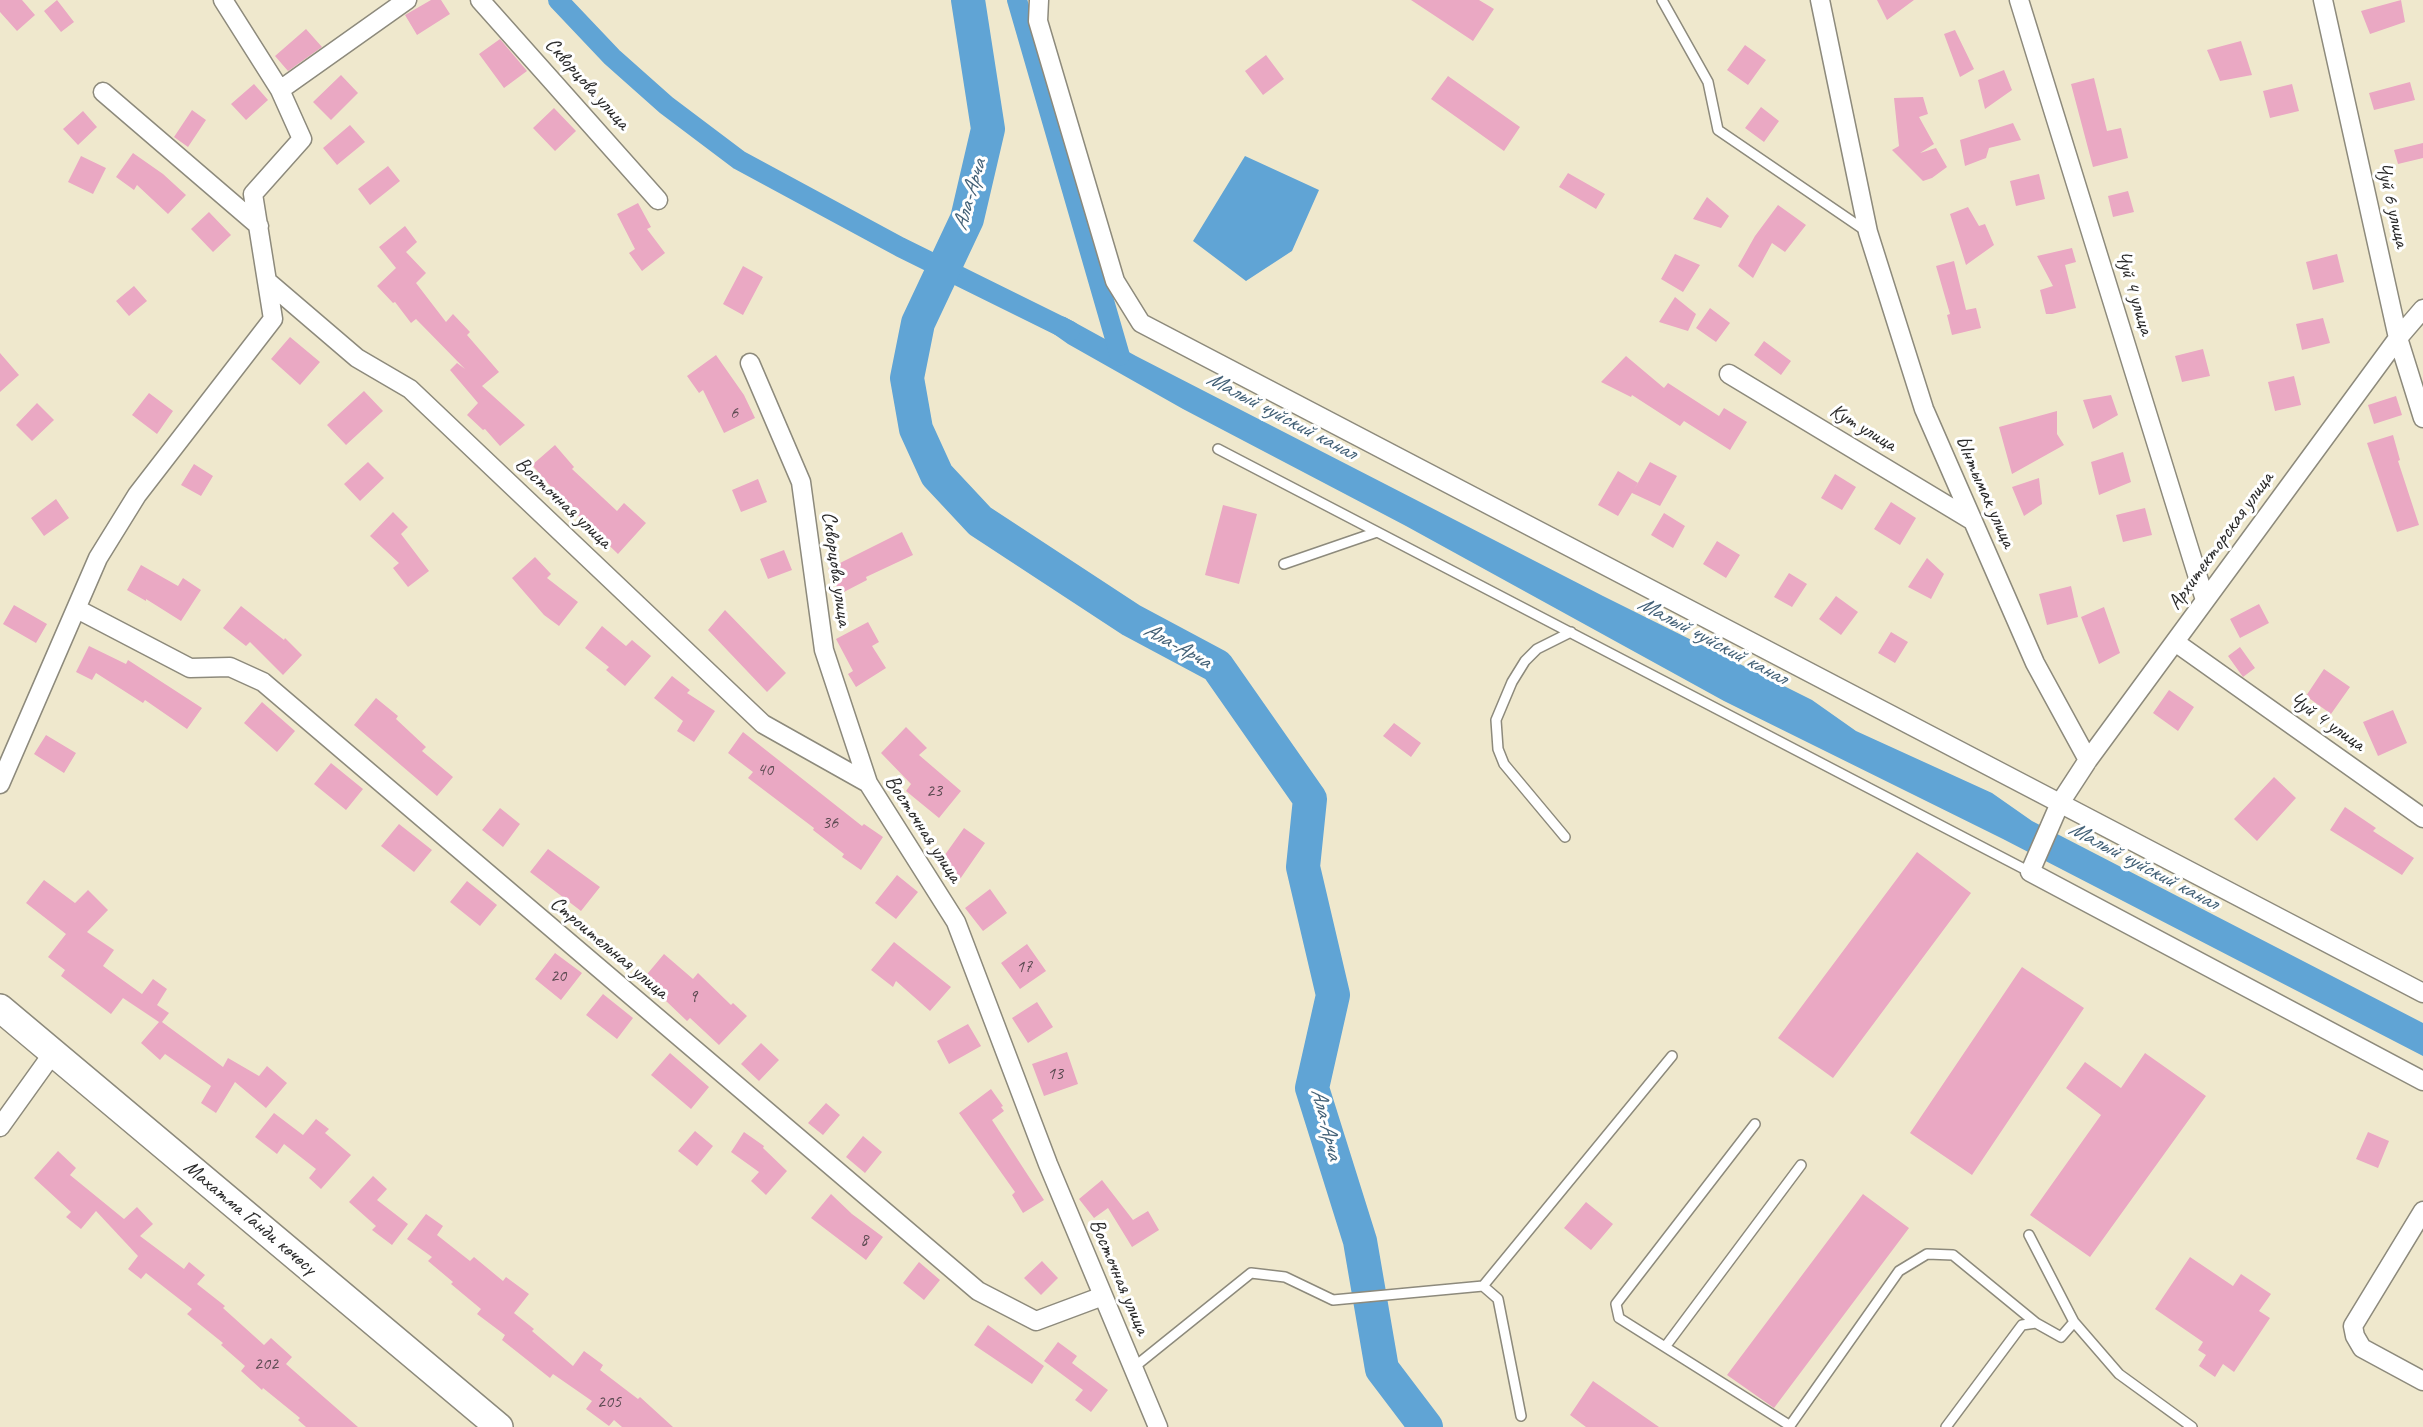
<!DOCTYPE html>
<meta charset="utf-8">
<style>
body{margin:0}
canvas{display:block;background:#efe8cd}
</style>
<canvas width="2423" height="1427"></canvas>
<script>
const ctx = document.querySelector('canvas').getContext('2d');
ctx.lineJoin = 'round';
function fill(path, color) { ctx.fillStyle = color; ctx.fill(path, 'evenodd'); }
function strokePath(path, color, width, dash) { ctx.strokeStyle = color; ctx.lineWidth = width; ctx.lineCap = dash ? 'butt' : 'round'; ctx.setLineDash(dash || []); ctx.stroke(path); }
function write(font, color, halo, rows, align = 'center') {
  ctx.font = font + ' Caveat,sans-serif'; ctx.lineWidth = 6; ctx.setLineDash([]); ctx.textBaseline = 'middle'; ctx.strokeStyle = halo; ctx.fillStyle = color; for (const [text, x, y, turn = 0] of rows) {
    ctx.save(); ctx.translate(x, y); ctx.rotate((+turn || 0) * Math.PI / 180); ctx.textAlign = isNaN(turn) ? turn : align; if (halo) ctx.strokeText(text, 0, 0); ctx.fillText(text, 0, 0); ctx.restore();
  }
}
fill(new Path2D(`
 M1245,156L1319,190L1292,251L1246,281L1193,241Z
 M1049,314L1065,317L1136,356L1603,596L1782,685L1812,700L1856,731L1992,793L2032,821L2423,1023V1056L2003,839L1724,701L1406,526L1183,409L1068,344L1044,327Z`), '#60a4d5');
strokePath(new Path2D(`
 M558,0L612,57L666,105L739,160L900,247L1070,331
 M1017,0L1120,356`), '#60a4d5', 20);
strokePath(new Path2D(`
 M968,0L988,129L967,219L918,323L907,378L916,429L937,475L980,521L1131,620L1217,666L1310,799L1303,867L1333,995L1312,1088L1360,1241L1382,1369L1426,1427`), '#60a4d5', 34);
fill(new Path2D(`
 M0,0H22L35,15L17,31L0,12Z
 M57,0L74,22L61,32L44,11Z
 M431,0H441L450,14L417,35L405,15Z
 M1411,0H1479L1494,9L1473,41Z
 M1877,0H1914L1887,20Z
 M2401,0L2405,22L2370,34L2361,11Z
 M306,29L322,47L288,71L275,56Z
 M1955,30L1974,69L1960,77L1944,34Z
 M500,39L527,71L504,88L479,54Z
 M2241,41L2252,75L2220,81L2207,50Z
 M1745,45L1766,60L1748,85L1727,70Z
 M1266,55L1284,79L1263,95L1245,71Z
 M2004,70L2012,90L1985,109L1978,80Z
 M341,75L358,93L331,120L313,102Z
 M1448,76L1520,127L1504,151L1431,99Z
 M2094,78L2107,131L2121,128L2128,158L2093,167L2071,84Z
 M2410,82L2415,100L2374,110L2369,93Z
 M254,84L268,100L246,120L231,104Z
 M2292,84L2299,111L2270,118L2263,91Z
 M1923,97L1928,114L1919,117L1934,144L1920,153L1936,148L1947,167L1932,178L1923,181L1892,150L1899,146L1894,98Z
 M1761,107L1779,121L1764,142L1745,128Z
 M554,108L576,131L555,151L533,128Z
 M192,110L206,120L188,147L174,137Z
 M83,111L97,127L78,145L63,129Z
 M2013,123L2021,140L1989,148L1986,158L1965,166L1960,140Z
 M350,125L365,142L337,165L323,148Z
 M2423,143V158L2398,164L2394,150Z
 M133,153L163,174L186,195L168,214L137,185L134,190L116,177Z
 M81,156L106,168L93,194L68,182Z
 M388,166L400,181L370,205L358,189Z
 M1568,173L1605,194L1596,209L1559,187Z
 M2039,174L2045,199L2016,206L2010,181Z
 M2128,191L2134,212L2113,217L2108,196Z
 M1707,197L1729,216L1721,228L1693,219Z
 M638,203L651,227L647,229L665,253L642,271L629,253L635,249L617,214Z
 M1778,205L1806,225L1785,252L1772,243L1753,278L1738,266L1755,236Z
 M1968,207L1979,226L1985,224L1994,245L1966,265L1950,214Z
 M209,212L231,235L213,252L191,229Z
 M405,226L417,242L406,252L426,273L416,283L446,322L453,314L470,332L467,335L499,372L482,386L525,425L500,446L485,429L483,430L467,415L478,403L450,370L457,363L465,369L416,319L411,323L395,302L393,303L377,286L396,268L379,247Z
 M2072,248L2076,262L2065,265L2076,308L2052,314H2046L2040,290L2053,286L2037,256Z
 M1675,254L1700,265L1683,292L1661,279Z
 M2337,254L2344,282L2313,290L2306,262Z
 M1954,261L1966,310L1976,308L1981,328L1952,335L1947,315L1950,314L1936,266Z
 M743,266L763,277L743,315L723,304Z
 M134,286L147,301L129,316L116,301Z
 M1675,297L1696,314L1688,331L1659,322Z
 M1710,308L1730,323L1716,342L1696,328Z
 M2323,318L2330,343L2302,350L2296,324Z
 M290,337L320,362L300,385L271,359Z
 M1764,341L1791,361L1781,375L1754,355Z
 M2203,349L2210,376L2182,382L2175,356Z
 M0,353L19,375L0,392Z
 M716,355L744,395L755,418L724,433L703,390L699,393L687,376Z
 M1626,356L1664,388L1668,383L1719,416L1724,408L1747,422L1730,450L1684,421L1680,426L1632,395L1631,397L1601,382Z
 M2294,376L2301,405L2275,411L2268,382Z
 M364,391L383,411L346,445L327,425Z
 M149,393L173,411L157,434L132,415Z
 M2111,395L2118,415L2093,429L2083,400Z
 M2396,396L2402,415L2374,424L2368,405Z
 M37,403L54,420L32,441L16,425Z
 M2057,411V434L2064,445L2012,474L1999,427Z
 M2393,435L2400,460L2398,461L2419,525L2397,532L2367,443Z
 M555,445L574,467L572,469L617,511L624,503L646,523L618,554L567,505L532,465Z
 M2123,452L2131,482L2099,495L2091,462Z
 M368,462L384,478L360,501L344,484Z
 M1650,462L1677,476L1660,506L1632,493Z
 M194,464L213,476L201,496L181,485Z
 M1618,471L1638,483L1618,516L1598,505Z
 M1835,474L1856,487L1842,510L1821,498Z
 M2039,478L2042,504L2024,516L2012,487Z
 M758,479L767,502L741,512L732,490Z
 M56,499L69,518L44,536L31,518Z
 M1891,502L1916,518L1900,545L1874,529Z
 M1223,505L1257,514L1239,584L1205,575Z
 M2145,508L2152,535L2123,542L2116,515Z
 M393,512L408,527L401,534L429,571L408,587L393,568L399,563L370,536Z
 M1664,513L1685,526L1673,548L1651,535Z
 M902,532L913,555L866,577L867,580L840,594L828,569Z
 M1717,541L1740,555L1726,578L1703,564Z
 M784,550L792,570L768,579L760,559Z
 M535,557L551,574L547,578L578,602L559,626L544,615L512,578Z
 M1927,558L1944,574L1931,599L1908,587Z
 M141,565L178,586L183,578L201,590L181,621L146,599V601L127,590Z
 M1789,573L1807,584L1792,607L1774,597Z
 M2071,586L2078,617L2047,625L2039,594Z
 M1836,596L1858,612L1841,635L1819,619Z
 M2259,604L2269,623L2240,638L2230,619Z
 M14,605L47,624L36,643L3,624Z
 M241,606L284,640L285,638L302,655L283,675L250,642L246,646L223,628Z
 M2104,607L2120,653L2099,664L2081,617Z
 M725,610L786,673L767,692L708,630Z
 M868,622L879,642L872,646L886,668L856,687L848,674L853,671L836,639Z
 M602,626L626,646L632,640L651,656L625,686L606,670L609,667L585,648Z
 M1891,632L1908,642L1895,663L1878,653Z
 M89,646L126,664L128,660L202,708L187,729L145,700L143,703L96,673L92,680L76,672Z
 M2240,647L2255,668L2243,677L2228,656Z
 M2324,669L2350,687L2331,714L2306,696Z
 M672,676L690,690L687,693L715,711L694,742L677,731L683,721L654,698Z
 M2169,690L2194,707L2178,731L2153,713Z
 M376,698L398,716L396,719L426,747L422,751L453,777L437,796L354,725Z
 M262,702L295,731L277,752L244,723Z
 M2393,710L2407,743L2378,756L2363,722Z
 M1394,723L1421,743L1411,757L1383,736Z
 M906,727L927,748L919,755L961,791L939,818L906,791L911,784L881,753Z
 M743,732L862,826L864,824L883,837L861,870L842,857L844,854L813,830L814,828L748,778L753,772L728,753Z
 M46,735L76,753L64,773L34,754Z
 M331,763L363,789L346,810L314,784Z
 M2274,777L2296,798L2257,841L2234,819Z
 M2345,807L2376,828L2373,831L2414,858L2402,875L2330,830Z
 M500,808L520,824L503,847L482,830Z
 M399,824L432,850L414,872L381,846Z
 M964,828L985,843L958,882L937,866Z
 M548,849L600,887L581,911L530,872Z
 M1917,852L1971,893L1833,1078L1778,1038Z
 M897,875L918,892L896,919L875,903Z
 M44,880L75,903L88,890L108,910L87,932L114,950L103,966L142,994L153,979L167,989L157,1005L169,1013L162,1022L223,1067L228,1058L259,1076L267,1066L287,1083L266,1108L235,1082L216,1113L201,1103L211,1086L165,1054L160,1060L141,1043L159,1022L123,998L111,1014L61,976L65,970L48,957L66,934L26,903Z
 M467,881L497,905L480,926L450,902Z
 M990,889L1007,913L983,931L965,908Z
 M894,942L951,987L930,1011L896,981L893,987L871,970Z
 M1027,944L1046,971L1020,989L1001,963Z
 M555,953L582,973L561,1000L535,979Z
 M664,954L693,979L698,973L731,1005L733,1003L747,1016L719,1045L690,1018L687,1021L643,979Z
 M2022,967L2084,1008L1972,1175L1910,1133Z
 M603,994L633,1018L617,1039L586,1015Z
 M1037,1002L1053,1027L1028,1043L1012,1018Z
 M968,1024L981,1046L949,1064L937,1041Z
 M761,1043L779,1060L759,1081L741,1064Z
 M1067,1052L1078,1084L1044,1096L1032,1064Z
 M670,1053L709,1087L691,1109L651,1075Z
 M2145,1053L2206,1096L2090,1257L2030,1215L2101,1115L2066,1088L2085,1062L2121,1088Z
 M991,1089L1003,1106L1001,1107L1004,1111L992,1120L1044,1200L1023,1213L1012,1195L1015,1192L959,1113Z
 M826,1103L840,1115L823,1135L808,1123Z
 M274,1113L303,1135L316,1119L329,1129L325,1133L351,1155L321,1189L309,1178L316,1169L284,1144L277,1154L255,1137Z
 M695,1131L713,1146L697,1166L678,1151Z
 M744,1132L764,1146L763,1148L787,1171L766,1195L751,1181L759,1172L731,1152Z
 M2368,1132L2389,1141L2378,1168L2356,1159Z
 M863,1136L882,1152L865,1173L846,1157Z
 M58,1151L76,1168L70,1175L124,1219L137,1207L153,1224L140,1236L184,1269L189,1262L205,1275L197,1284L225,1306L223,1308L264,1345L271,1338L292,1357L286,1364L358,1427H306L298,1420L300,1418L263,1388L262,1390L241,1371L245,1366L221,1345L223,1343L187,1314L192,1309L146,1273L141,1279L128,1269L138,1256L96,1211L81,1229L66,1217L71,1212L34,1178Z
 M373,1176L387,1189L377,1200L408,1224L392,1245L372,1230L376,1226L349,1202Z
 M1102,1180L1133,1220L1148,1211L1159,1230L1132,1247L1108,1208L1094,1218L1079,1199Z
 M831,1194L852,1214L883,1237L866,1260L811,1218Z
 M1863,1194L1909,1228L1774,1408L1727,1375Z
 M1586,1202L1613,1224L1591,1250L1564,1228Z
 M426,1214L443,1226L437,1235L470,1261L474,1257L503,1281L506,1277L529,1294L514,1313L534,1329L532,1331L573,1366L584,1351L603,1365L600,1370L638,1399L640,1397L673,1427H622L614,1420L609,1426L586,1409L592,1401L553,1374L550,1378L502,1340L505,1335L477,1314L481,1309L451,1284L453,1282L428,1261L432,1257L407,1239Z
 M2190,1257L2233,1286L2241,1274L2271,1294L2259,1311L2270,1318L2234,1372L2223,1364L2215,1377L2199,1366L2206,1355L2198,1350L2203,1342L2155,1309Z
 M1042,1261L1058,1278L1041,1295L1024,1278Z
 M919,1262L940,1280L924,1300L903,1283Z
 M988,1325L1044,1366L1032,1384L974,1345Z
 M1058,1342L1077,1356L1072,1363L1108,1390L1091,1412L1075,1400L1083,1390L1044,1361Z
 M1593,1381L1659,1427H1586L1570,1415Z`), '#eaa8c3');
const lane = new Path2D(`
 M1662,0L1708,82L1718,130L1866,231
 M1218,449L2030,872
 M1284,564L1377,532
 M1565,837L1504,764L1498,749L1496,720L1512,682L1525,661L1537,649L1571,632
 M1755,1124L1616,1304L1619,1318L1789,1425
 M1483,1286L1672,1056
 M2074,1322L2119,1374L2192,1427
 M1665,1347L1801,1165
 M1133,1368L1251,1273L1285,1277L1333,1300L1483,1286L1498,1299L1521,1416
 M1789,1427L1899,1271L1927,1254L1953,1255L2036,1323L2061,1337L2074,1322L2029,1235
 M1946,1427L2022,1325L2036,1323`);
const street = new Path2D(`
 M223,0L280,90
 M480,0L658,200
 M1039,0L1038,21L1115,281L1141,323L2423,993
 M1820,0L1868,232L1924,409L2035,663L2088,760
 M2019,0L2205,600
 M2323,0L2398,338L2423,418
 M103,92L259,226
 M267,281L357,358L410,389L763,724L868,783L956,922L1048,1164L1158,1427
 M2423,309L2398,338L2088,760L2060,803L2030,872L2423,1081
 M750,363L801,482L824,650L868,783
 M1729,374L1973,521
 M77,609L190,668L230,667L263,682L978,1291L1036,1321L1103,1296
 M2175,642L2423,818
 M0,784L98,558L137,495L273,319L253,194L302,139L280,90L407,0
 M0,1127L53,1053
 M2423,1211L2353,1326L2355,1336L2362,1348L2423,1381`);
const primary = new Path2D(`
 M0,1008L499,1427`);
strokePath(lane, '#8d8a7c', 12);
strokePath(street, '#8d8a7c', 21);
strokePath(primary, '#8d8a7c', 30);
strokePath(lane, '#fff', 9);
strokePath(street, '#fff', 18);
strokePath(primary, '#fff', 27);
write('18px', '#5b4a51', null, [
 ["6",734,413],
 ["40",765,770],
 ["23",934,791],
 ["36",830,823],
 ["17",1024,967],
 ["20",558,976],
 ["9",693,997],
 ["13",1055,1074],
 ["8",864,1240],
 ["202",266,1364],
 ["205",609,1402]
]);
write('21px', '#2b2b2b', '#fff', [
 ["Скворцова улица",587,84,48],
 ["Чуй 6 улица",2392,205,77],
 ["Чуй 4 улица",2134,293,73],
 ["Кут улица",1863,428,31],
 ["Ынтымак улица",1985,492,66],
 ["Восточная улица",563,503,43],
 ["Архитекторская улица",2221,541,-54],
 ["Скворцова улица",836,569,82],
 ["Чуй 4 улица",2327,722,35],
 ["Восточная улица",923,829,57],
 ["Строительная улица",609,948,40],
 ["Махатма Ганди көчөсү",250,1218,40],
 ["Восточная улица",1119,1277,67]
]);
write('italic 22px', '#436177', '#fff', [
 ["Ала-Арча",970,195,-74],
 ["Малый чуйский канал",1281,416,28],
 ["Малый чуйский канал",1712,641,28],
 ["Ала-Арча",1177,646,29],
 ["Малый чуйский канал",2143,866,28],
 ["Ала-Арча",1326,1124,76]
]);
</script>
